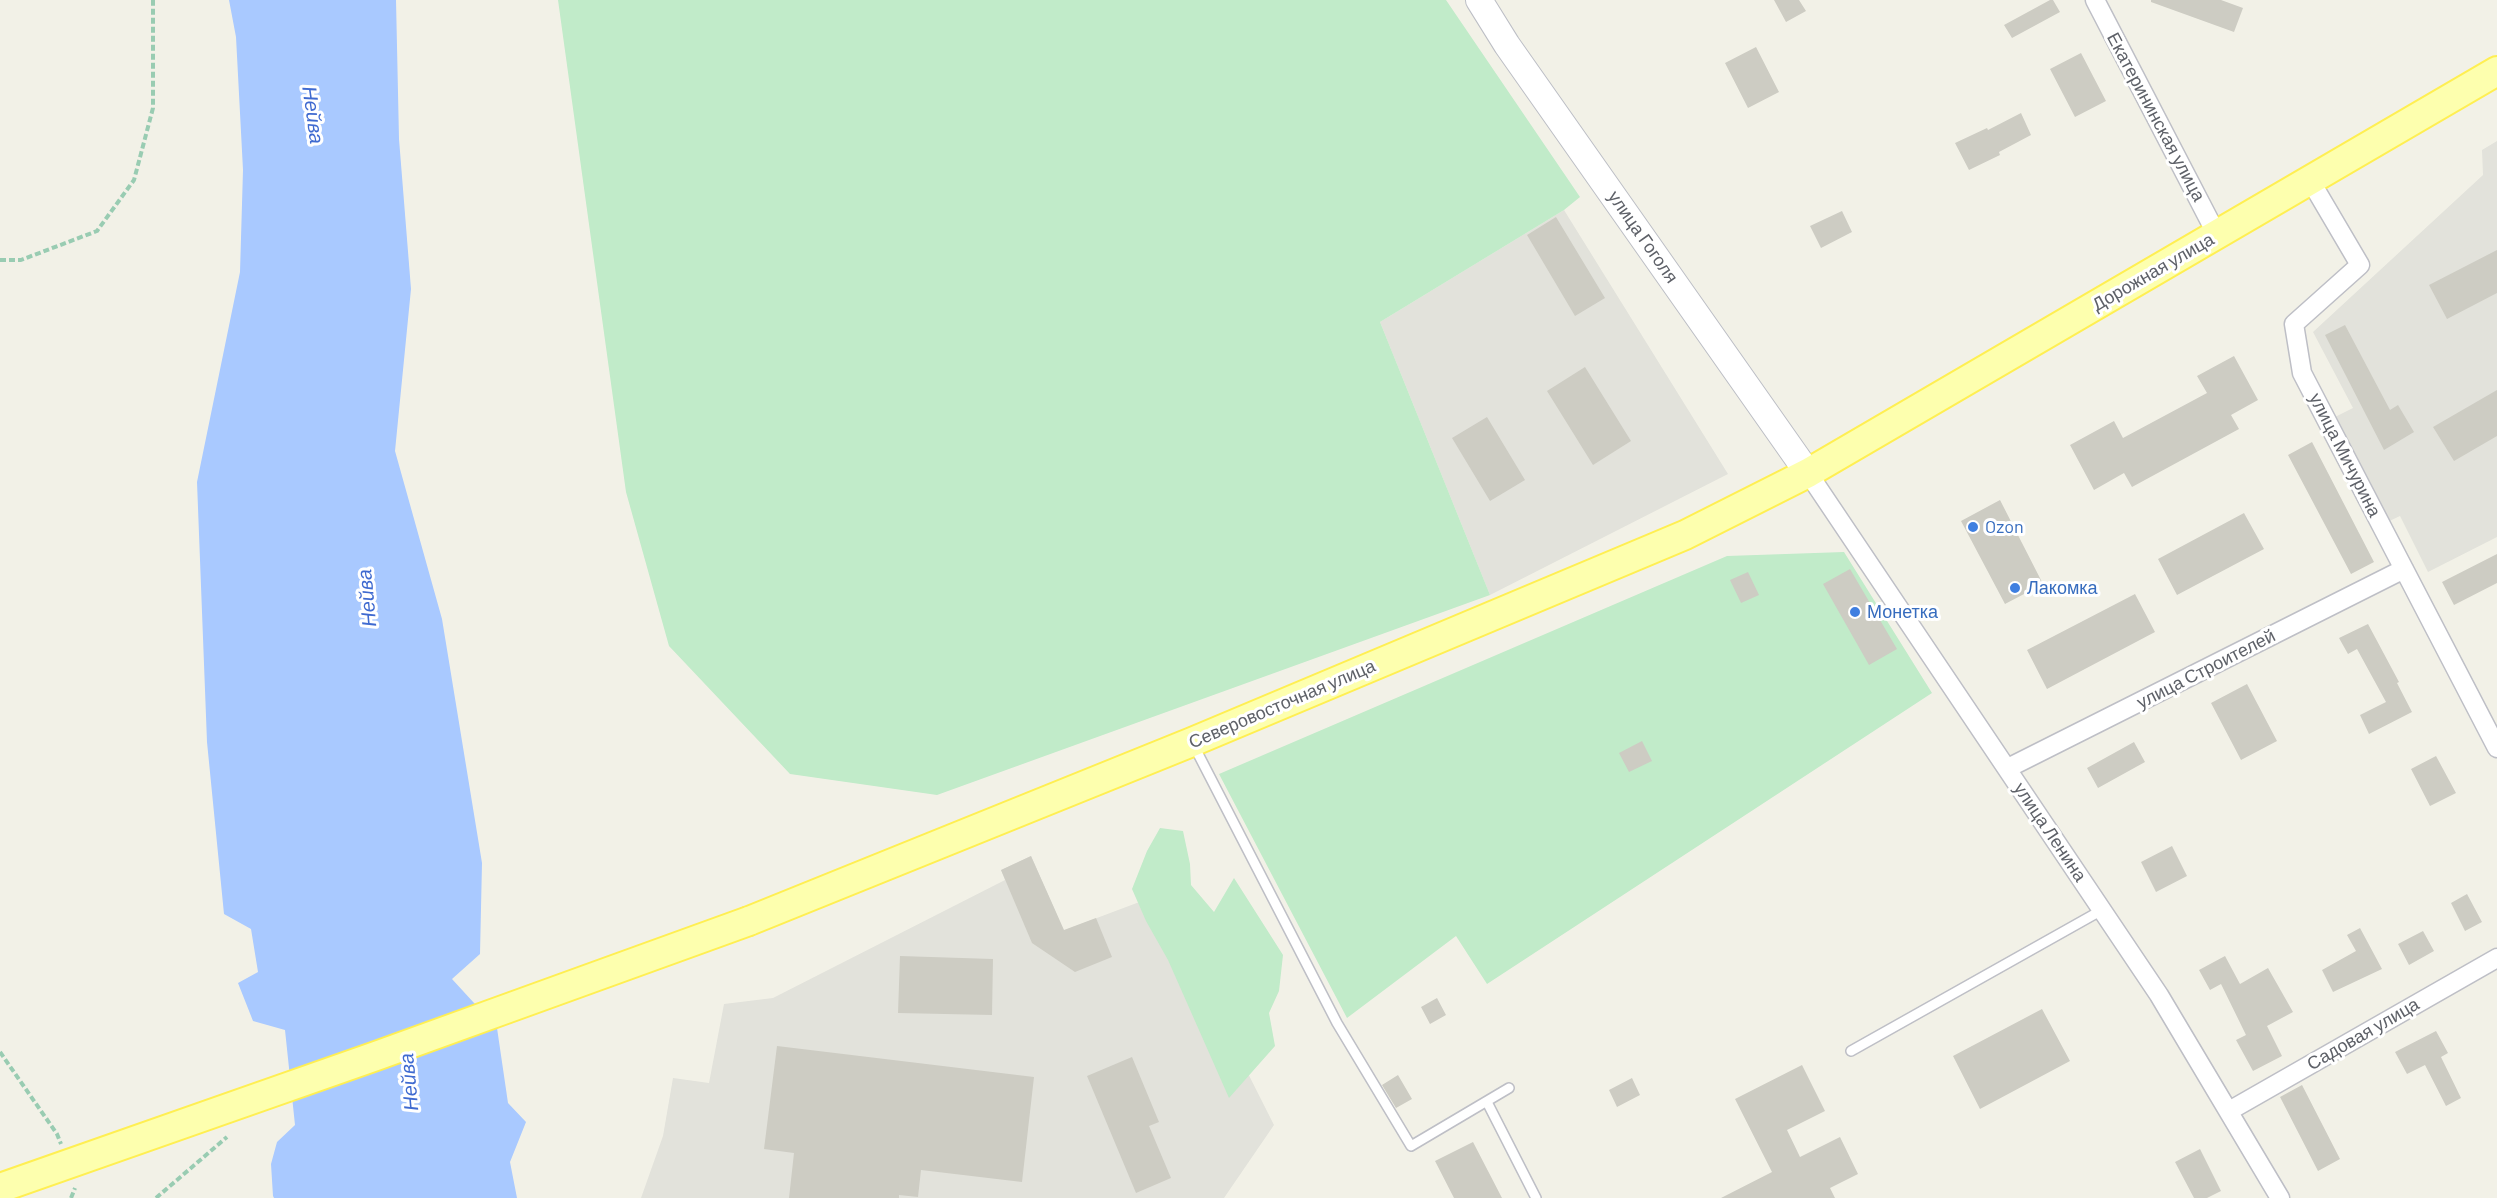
<!DOCTYPE html>
<meta charset="utf-8">
<style>
body{margin:0}
canvas{display:block;background:#f2f1e7}
</style>
<canvas width="2497" height="1198"></canvas>
<script>
const ctx = document.querySelector('canvas').getContext('2d');
ctx.lineJoin = 'round';
function fill(path, color) { ctx.fillStyle = color; ctx.fill(path, 'evenodd'); }
function strokePath(path, color, width, dash) { ctx.strokeStyle = color; ctx.lineWidth = width; ctx.lineCap = dash ? 'butt' : 'round'; ctx.setLineDash(dash || []); ctx.stroke(path); }
function write(font, color, halo, rows, align = 'center') {
  ctx.font = font + ' Barlow,sans-serif'; ctx.lineWidth = 6; ctx.setLineDash([]); ctx.textBaseline = 'middle'; ctx.strokeStyle = halo; ctx.fillStyle = color; for (const [text, x, y, turn = 0] of rows) {
    ctx.save(); ctx.translate(x, y); ctx.rotate((+turn || 0) * Math.PI / 180); ctx.textAlign = isNaN(turn) ? turn : align; if (halo) ctx.strokeText(text, 0, 0); ctx.fillText(text, 0, 0); ctx.restore();
  }
}
fill(new Path2D(`
 M2497,141V537L2428,572L2400,516L2385,523L2331,419L2353,408L2313,332L2483,175L2482,150Z
 M1564,210L1728,474L1490,595L1380,322Z
 M1031,856L1057,915L1049,936L1158,895L1274,1125L1224,1198H641L663,1136L673,1078L709,1083L724,1004L773,998L1005,880L1001,870Z`), '#e2e2db');
fill(new Path2D(`
 M558,0H1446L1580,197L1564,210L1380,322L1490,595L937,795L790,774L669,646L626,492Z
 M1844,552L1932,693L1487,984L1456,936L1347,1018L1219,774L1727,556Z
 M1160,828L1183,831L1190,864L1191,885L1214,912L1234,878L1283,955L1279,991L1269,1013L1275,1046L1229,1098L1168,960L1146,921L1132,889L1147,851Z`), '#c1ebc9');
fill(new Path2D(`
 M229,0H396L399,139L411,289L395,451L442,619L482,863L480,954L452,979L497,1028L508,1103L526,1122L510,1162L517,1198H274L273,1196L271,1164L277,1142L295,1125L285,1030L253,1021L238,983L258,972L251,929L224,914L207,742L197,482L240,272L243,170L236,37Z`), '#a9c9ff');
fill(new Path2D(`
 M1774,0H1799L1806,11L1786,22Z
 M2050,0H2053L2060,12L2012,38L2004,25Z
 M2151,0H2221L2243,8L2234,32L2151,2Z
 M1756,47L1779,92L1748,108L1725,63Z
 M2081,53L2106,101L2075,117L2050,69Z
 M2021,113L2031,135L1999,152L2000,155L1969,170L1955,143L1987,128L1988,130Z
 M1842,211L1852,232L1821,248L1810,226Z
 M1556,217L1605,298L1575,316L1527,235Z
 M2497,250V293L2447,319L2429,285Z
 M2345,325L2390,410L2398,405L2414,432L2384,450L2325,335Z
 M2234,356L2258,400L2231,415L2239,429L2132,487L2124,473L2094,490L2070,445L2114,421L2123,438L2207,393L2197,376Z
 M1585,367L1631,441L1593,465L1547,391Z
 M2497,390V436L2454,461L2433,427Z
 M1487,417L1525,480L1490,501L1452,438Z
 M2312,442L2374,562L2351,574L2288,455Z
 M2000,500L2043,584L2005,604L1961,521Z
 M2244,513L2264,549L2177,595L2158,559Z
 M2497,554V583L2454,605L2442,582Z
 M1850,569L1897,649L1869,665L1823,584Z
 M1748,572L1759,595L1741,603L1730,580Z
 M2135,594L2155,632L2047,689L2027,650Z
 M2368,624L2399,682L2397,683L2412,712L2369,734L2360,715L2386,702L2357,649L2348,654L2339,638Z
 M2247,684L2277,741L2241,760L2211,703Z
 M1642,741L1652,761L1629,772L1619,753Z
 M2134,742L2145,762L2098,788L2087,768Z
 M2436,756L2456,793L2430,806L2411,769Z
 M2172,846L2187,876L2156,892L2141,862Z
 M1031,856L1064,930L1096,918L1112,957L1075,972L1032,943L1001,870Z
 M2467,894L2482,922L2465,931L2451,903Z
 M2360,928L2382,969L2333,992L2322,970L2356,951L2347,935Z
 M2423,931L2434,951L2409,965L2398,944Z
 M900,956L993,959L992,1015L898,1013Z
 M2225,956L2240,984L2268,968L2293,1012L2267,1026L2282,1056L2253,1071L2236,1040L2246,1035L2221,984L2210,990L2199,970Z
 M1437,998L1446,1015L1430,1024L1421,1007Z
 M2042,1009L2070,1061L1980,1109L1953,1056Z
 M2436,1031L2448,1053L2441,1057L2461,1098L2446,1106L2425,1065L2407,1074L2395,1052Z
 M777,1046L1034,1077L1022,1182L921,1170L918,1197L899,1195V1198H789L794,1153L764,1149Z
 M1132,1057L1159,1122L1149,1126L1171,1178L1136,1193L1087,1076Z
 M1802,1065L1825,1111L1787,1130L1800,1157L1840,1137L1858,1174L1830,1188L1835,1198H1721L1772,1172L1735,1099Z
 M1398,1075L1412,1099L1396,1108L1382,1085Z
 M1632,1078L1640,1095L1617,1107L1609,1090Z
 M2302,1085L2340,1159L2318,1171L2280,1097Z
 M1473,1142L1502,1198H1454L1435,1161Z
 M2200,1149L2221,1191L2207,1198H2194L2175,1162Z`), '#cdccc3');
const lane = new Path2D(`
 M1193,744L1337,1023L1411,1146L1509,1088
 M1851,1051L2102,910
 M1487,1102L1536,1198`);
const street = new Path2D(`
 M2095,0L2217,235
 M2310,180L2360,265L2294,324L2302,373L2497,748
 M1808,473L2159,995L2280,1198
 M2008,768L2404,569
 M2229,1111L2497,958`);
const secondary = new Path2D(`
 M1479,0L1507,45L1808,473`);
const primary = new Path2D(`
 M749,921L1192,742L1685,535L1808,473L2497,71`);
strokePath(lane, '#bebfc6', 12);
strokePath(street, '#bebfc6', 21);
strokePath(secondary, '#bcbec5', 28);
strokePath(primary, '#ffef52', 32);
strokePath(new Path2D(`
 M0,260H21L97,231L134,180L153,108V0
 M0,1052L57,1134L61,1144
 M71,1198L75,1188
 M156,1198L227,1137`), '#99ccb2', 4, [6, 3]);
strokePath(lane, '#fff', 9);
strokePath(street, '#fff', 18);
strokePath(secondary, '#fff', 26);
strokePath(primary, '#fdffae', 28);
const primaryBridge = new Path2D(`
 M0,1188L376,1056L749,921`);
strokePath(primaryBridge, '#ffef52', 32, []);
strokePath(primaryBridge, '#fdffae', 28);
for (const [x, y, r, color] of [
 [1973,527,6,"#3f7fe0"],
 [2015,588,6,"#3f7fe0"],
 [1855,612,6,"#3f7fe0"]
]) { const dot = new Path2D(); dot.arc(x, y, r, 0, 2 * Math.PI); ctx.fillStyle = color; ctx.fill(dot); strokePath(dot, '#fff', 2); }
write('18px', '#5e6168', '#fff', [
 ["Екатерининская улица",2156,117,62],
 ["улица Гоголя",1643,237,55],
 ["Дорожная улица",2153,272,-30],
 ["улица Мичурина",2345,455,63],
 ["улица Строителей",2206,669,-27],
 ["Северовосточная улица",1282,704,-23],
 ["улица Ленина",2050,832,56],
 ["Садовая улица",2363,1034,-30]
]);
write('18px', '#366cbe', '#fff', [
 ["Ozon",1985,527],
 ["Лакомка",2027,588],
 ["Монетка",1867,612]
], 'left');
write('italic 20px', '#3f6ad0', '#fff', [
 ["Нейва",313,115,82],
 ["Нейва",367,598,-95],
 ["Нейва",409,1082,-95]
]);
</script>
